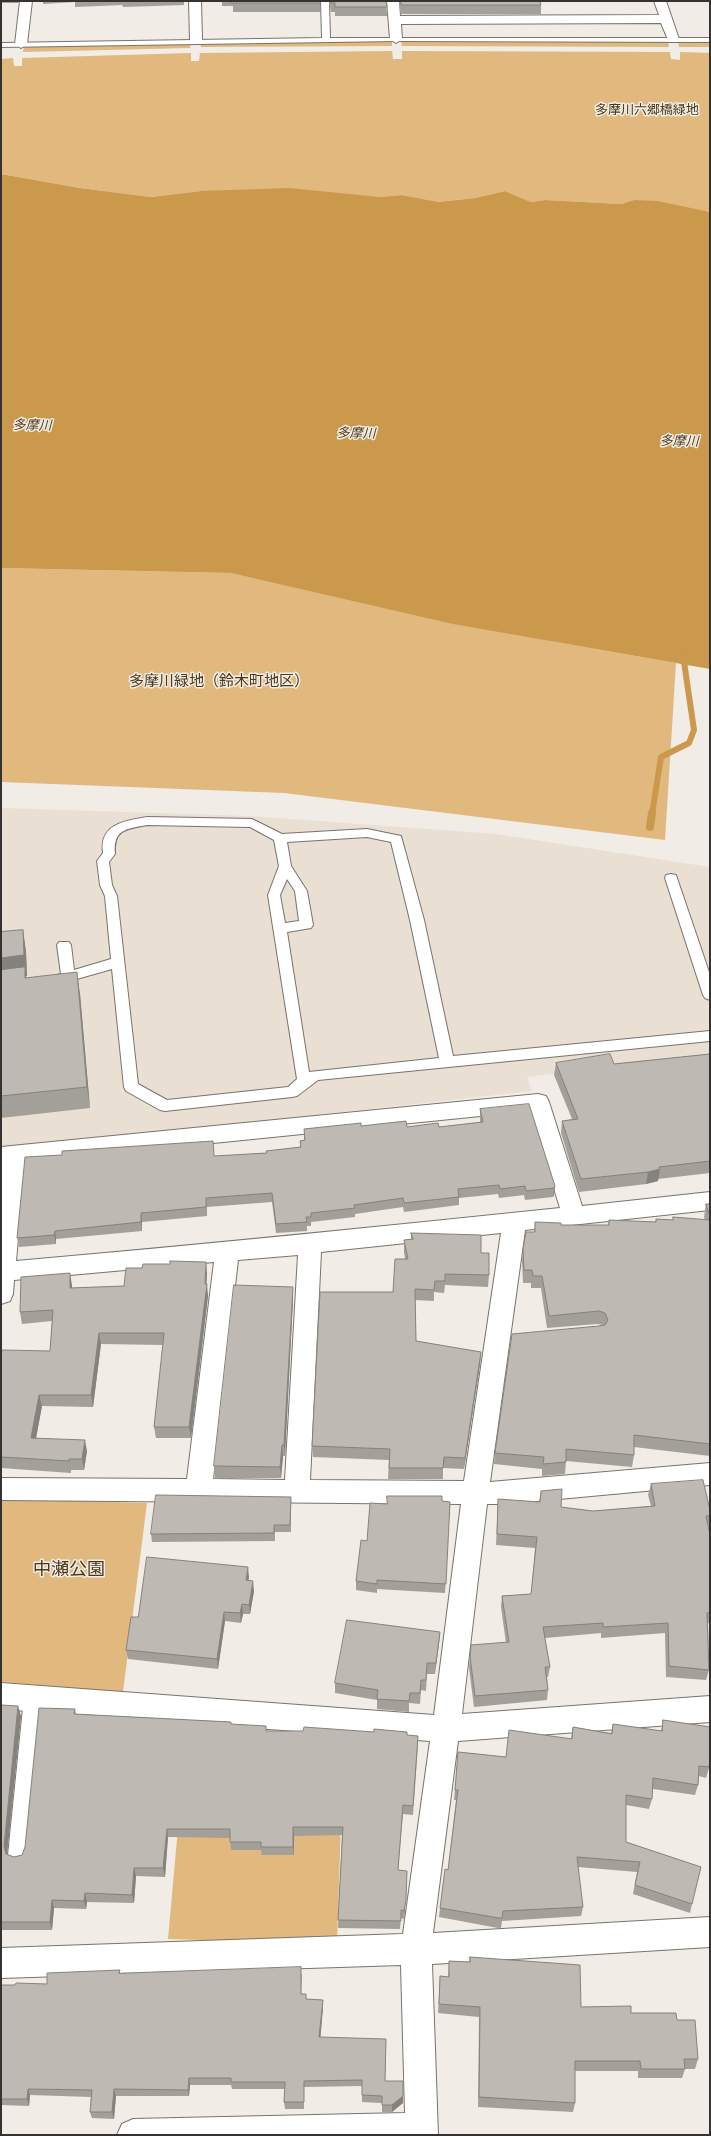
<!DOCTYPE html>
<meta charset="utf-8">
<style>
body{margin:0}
#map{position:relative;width:711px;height:2136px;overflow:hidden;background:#f1ece5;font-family:Signika,sans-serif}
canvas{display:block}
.frame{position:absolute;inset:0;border:2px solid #353331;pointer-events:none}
</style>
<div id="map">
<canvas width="711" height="2136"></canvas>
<div class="frame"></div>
</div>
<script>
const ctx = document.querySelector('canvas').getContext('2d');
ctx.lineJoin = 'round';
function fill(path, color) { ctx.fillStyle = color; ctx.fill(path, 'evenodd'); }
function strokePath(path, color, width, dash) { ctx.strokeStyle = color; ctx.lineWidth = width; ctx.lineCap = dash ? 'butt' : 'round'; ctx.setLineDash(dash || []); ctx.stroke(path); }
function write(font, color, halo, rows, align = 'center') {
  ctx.font = font + ' Signika,"Noto Sans JP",sans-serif'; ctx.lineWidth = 3; ctx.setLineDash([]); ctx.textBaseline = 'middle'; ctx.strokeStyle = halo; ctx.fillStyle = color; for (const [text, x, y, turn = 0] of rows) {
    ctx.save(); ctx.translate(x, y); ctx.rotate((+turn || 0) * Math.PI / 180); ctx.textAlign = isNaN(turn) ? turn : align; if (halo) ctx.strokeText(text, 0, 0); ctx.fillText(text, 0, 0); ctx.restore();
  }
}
fill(new Path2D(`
 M1,808L249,816L496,834L710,867V1054L527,1077L532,1091L1,1150Z`), '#e9dfd3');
fill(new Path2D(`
 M392,41V46L201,47L200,42Z
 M401,41L668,42L669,47L402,46Z
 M678,42L710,43V47H679Z
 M191,43L190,48L23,52L24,46Z
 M392,51L393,59H402V51L670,52L671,59L680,60V52L710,53V212L634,200L621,204L545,200L531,202L505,191L475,198L437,202L402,195L380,197L201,191L151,197L80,188L1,174V59L13,58L14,66H22V58L191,53V61H199L200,53Z
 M1,568L231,573L556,642L676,663L665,840L284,793L1,782Z
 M1,1499L147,1503L123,1692L1,1682Z
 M342,1792L337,1944L168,1939L179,1817Z`), '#e1b97f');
fill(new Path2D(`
 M1,174L80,188L151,197L201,191L289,188L380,197L402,195L438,202L475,198L505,191L531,202L545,200L621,204L634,200L657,201L710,212V669L453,624L231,573L1,568Z`), '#ca994c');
strokePath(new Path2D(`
 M652,814L661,757L689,743L694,730L683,655`), '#ca994c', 6);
strokePath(new Path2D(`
 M650,827L652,813`), '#ca994c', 8);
const lane = new Path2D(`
 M321,1H329L330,38H710V42L396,41L1,47V43L322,38Z
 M147,817L252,819L282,834L367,829L401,836L424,920L453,1056L710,1031V1041L318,1080L297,1096L292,1097L165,1111L160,1110L126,1091L124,1087L112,969L59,984L54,982L52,979L54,976L61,974L57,945L59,942H69L71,945L74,970L111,959L105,896L100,885L97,861L103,853C99,824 124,821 147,817ZM147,825L250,827L274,840L279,866L268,895L297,1079L288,1087L167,1100L138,1084L117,896L112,885L109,862L115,854C113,829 126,829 147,825ZM367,837L391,842L410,920L439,1058L309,1072L287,932L311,928L313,925L307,891L291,866L287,842ZM287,879L295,891L299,921L285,923L280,895Z
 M671,874L676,875L677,878L710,975V1000L705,998L703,995L665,878L666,875Z
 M33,1690L39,1692L42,1698L26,1855L24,1862L17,1864L10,1862L8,1855L24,1698L27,1692Z`);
const street = new Path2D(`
 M20,1H32L27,44L21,48L15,44Z
 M189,1H201L202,40L196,44L190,40Z
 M387,1H399L400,16L659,15L654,1H666L679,39L677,42H669L661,23L401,24L402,39L396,43L390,39Z
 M538,1094L546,1096L549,1102L582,1206L710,1192V1210L525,1230L490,1482L710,1463V1485L505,1504H487L462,1714L710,1696V1722L458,1741L433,1933L710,1917V1947L432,1964L438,2135H117L122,2124L133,2119L405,2113L401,1965L1,1978V1948L403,1934L430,1741L1,1709V1683L434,1715L461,1504L1,1500V1478L187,1479L214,1262L14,1280L13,1294L10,1301L1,1304V1147ZM530,1111L560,1208C378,1227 198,1245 16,1261L25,1162ZM501,1233L464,1481L310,1480L321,1252ZM298,1255L285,1480L213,1479L238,1260Z`);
strokePath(lane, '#78736d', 2);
strokePath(street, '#78736d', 2);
fill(lane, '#fff');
fill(street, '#fff');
fill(new Path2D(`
 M1,1H19L18,3H2L1,19Z
 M33,1H185H184V5L123,7L122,5L75,7V2L43,4V2H33Z
 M202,1H320V12H233V6H222V1Z
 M329,1H386L387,16H335V12H331Z
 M399,1H540L541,5V14H401Z
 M23,930L26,952L27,976H26V978L80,994L90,1108L1,1118V932Z
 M710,1054V1173L658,1179V1181L646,1184L579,1192L561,1133L562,1121L572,1119L554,1075L556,1063L614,1064Z
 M480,1109L555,1186L554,1195L553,1197L525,1200L524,1195L499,1198L498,1194L459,1198V1205L404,1212L403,1207L355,1214V1217L311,1222V1226H307V1231L276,1233L272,1202L207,1207V1216L142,1222V1231L56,1239V1244L19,1247L17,1238L214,1156L266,1153L300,1147V1141L304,1140V1129L361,1126L439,1127L480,1122Z
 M706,1204H710V1456L634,1447V1455L632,1467L566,1461L565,1474L542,1476V1469L494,1464L495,1453L599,1326L603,1325L597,1324L547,1328L541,1288H531V1283H523L522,1261L523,1249L534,1232L535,1222L561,1225H608L609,1220L655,1222L656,1219L673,1220V1217L705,1220L704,1217Z
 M411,1233L481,1253L489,1275L488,1287L445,1285L444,1293L434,1292V1301L415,1300L416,1341L481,1352L480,1364L464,1469L443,1468V1479H388L389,1460L313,1457L312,1446L393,1292L405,1259L404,1252V1240L411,1239Z
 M207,1273L206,1284L208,1296L191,1438H156L154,1427L163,1345L101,1344L93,1407L42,1406L36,1438L87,1451L84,1470H71V1473L1,1468V1355L50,1351L52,1321L22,1324L20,1312L72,1285V1288L124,1286Z
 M293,1299L285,1456H283L281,1478H215L214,1466Z
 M651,1484L710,1510V1521L708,1527L710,1535V1623H708L709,1670L706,1680L666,1677L665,1633L601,1638V1633L545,1638L550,1667L548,1677H547L548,1690L547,1700L474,1707L469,1668L471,1645L506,1643L501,1607L502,1596L531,1594L535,1548L496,1545L498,1499L539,1502L541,1491L561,1507L593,1511L651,1506L648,1495Z
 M291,1497V1532H275V1541L152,1542L151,1534Z
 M442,1501L450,1502L445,1593L377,1589V1593L356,1590V1581L367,1541L387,1504Z
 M249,1577L248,1580L254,1591L250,1614H243L241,1623L225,1621L218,1669L128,1659L126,1650L138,1617Z
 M440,1632L439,1643L435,1674H427L426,1691L421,1690L420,1704L409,1703V1712L377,1709V1700L335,1693V1683Z
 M1,1705L21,1716L7,1854L14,1857L22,1855L75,1709L76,1714L231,1722V1724L266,1731L407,1735L418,1745L413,1815L403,1814L398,1870L405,1907L404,1919L401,1918L400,1929L338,1928L342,1835L294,1836V1855H262L261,1850H231L230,1838L168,1837L165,1877L136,1876L134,1903L87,1902L86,1909L54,1908L52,1930H1Z
 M663,1720L710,1727V1766L709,1768L706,1778L699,1776L698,1785L695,1795L653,1789L652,1799L649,1809L626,1805V1842L692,1904L690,1913L633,1894L637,1872L578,1867L583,1907L581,1916L502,1921L501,1928H498L439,1917L440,1908L448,1870L456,1800H454L458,1752L506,1757L571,1739L573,1727L611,1733L613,1724L661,1731Z
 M470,1957L581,2007L631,2013L677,2020L698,2059L695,2069H685L682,2078H638V2071H575V2103L573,2112L478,2107L479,2017L438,2013L440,1976L448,1977L449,1961L469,1962Z
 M120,1970V1973L302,1974L301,1994L306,1999L323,2000V2007L320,2037L385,2081L403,2096V2103L392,2112H382V2103L362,2102V2086L304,2087V2109H285L284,2102L285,2089H232L231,2085H190L189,2096H116L114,2119L92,2118L90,2112L91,2097L30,2095L29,2106L1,2105V1985H15L47,1984Z`), '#a39f99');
fill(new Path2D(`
 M1,1H2V3L1,19Z
 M23,930L26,952L27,976H26L28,989L1,980V958Z
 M77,972L80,994L90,1108L87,1087Z
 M660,1169L658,1181L646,1184L648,1172Z
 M555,1186L554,1195L553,1197L554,1188Z
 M141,1213L142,1222V1231L141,1222Z
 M55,1231L56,1239V1244L54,1235Z
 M206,1262L207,1273L206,1296L205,1284Z
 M70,1273L72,1285V1300L70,1288Z
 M207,1284L208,1296L191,1438L189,1427Z
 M293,1287V1299L285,1456L284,1445Z
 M99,1333L101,1344L93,1407L91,1395Z
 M481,1352L480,1364L464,1469L465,1458Z
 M39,1395L42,1406L34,1449L31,1438Z
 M85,1440L87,1451L84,1470L82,1459Z
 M282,1445L283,1456L281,1478L280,1467Z
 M248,1567L249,1577L247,1590L246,1580Z
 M253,1581L254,1591L250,1614L249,1605Z
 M242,1604L243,1614L241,1623L240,1613Z
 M224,1612L225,1621L218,1669L217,1659Z
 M440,1632L439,1643L435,1674L436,1663Z
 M18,1706L21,1716L7,1855L4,1846Z
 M293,1827L294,1836V1855L293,1847Z
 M167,1829L168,1837L165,1877L163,1868Z
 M134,1868L136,1876L134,1903L132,1895Z
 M407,1871L405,1907L404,1919V1911Z
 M85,1893L87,1902L86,1909L84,1901Z
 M52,1900L54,1908L52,1930L50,1922Z
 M323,2000V2007L320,2044L319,2037Z
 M189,2078L190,2085L189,2096L188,2090Z
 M28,2089L30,2095L29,2106L27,2099Z
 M114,2089L116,2096L114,2119L112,2112Z
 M403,2096V2103L392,2112V2105Z`), '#85827d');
const building = new Path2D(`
 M232,1H320V3H232Z
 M330,1H386L387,7H335V3H331Z
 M401,1H540L541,5H402Z
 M23,930L24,955L1,958V932Z
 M25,967V978L77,972L87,1087L1,1096V970Z
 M610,1054L614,1064L710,1054V1161L659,1167L660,1169L648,1172L581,1179L562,1121L578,1119L556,1063Z
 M529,1104L555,1186L554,1188L526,1191L525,1186L500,1189L499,1185L458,1189L459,1197L404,1203L403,1198L354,1205L355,1208L311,1213V1217H306L307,1222L276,1224L272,1193L206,1198V1207L141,1213V1222L55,1231L54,1235L17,1238L25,1157L62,1155V1151L213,1141L214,1156L267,1153L266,1151L301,1147L300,1141L305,1140L304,1129L361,1123V1126L406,1121L407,1127L438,1123L439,1127L483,1122L480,1109Z
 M706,1204H710V1216Z
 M673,1217L710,1220V1444L634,1435V1455L566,1449V1462L543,1464L544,1457L495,1453L512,1334L599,1326L605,1325L608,1320L605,1313L599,1311L549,1316L542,1276H533L532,1270H524L523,1249L526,1232H535V1222L561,1223V1225H609V1220L656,1222V1219L673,1220Z
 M411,1233L481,1235V1253H489V1275L445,1274V1281H435L434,1290L415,1289L416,1341L481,1352L465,1458L444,1457L443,1468H389L390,1449L312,1446L320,1292H393L395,1259H408L404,1240L413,1239Z
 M170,1261L206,1262L205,1284H207L189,1427H154L164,1333H99L91,1395H39L31,1438L85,1440L82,1459H69V1461L1,1457V1355L2,1350L50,1351L53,1310L20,1312L21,1277L70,1273V1288L124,1286L126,1268H142L143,1264H170Z
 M234,1285L293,1287L284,1445H282L280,1467L214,1466Z
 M703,1480L710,1510V1516H706L710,1535V1612L707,1613L709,1670L669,1666L668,1623L603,1627V1623L543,1627L550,1667H545L548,1690L475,1696L470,1657L471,1645L509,1642L502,1596L531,1594L537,1537L497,1534L498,1499L540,1502L541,1491L562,1489L561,1507L593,1511L655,1506L651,1484Z
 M156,1495L291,1497L290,1525H274V1533L151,1534Z
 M387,1496H442V1501L450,1502L446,1584L377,1580V1584L356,1581L361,1540L367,1541L370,1503L387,1504Z
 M147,1557L248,1567L246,1580L253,1581L249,1605L242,1604L240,1613L224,1612L217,1659L126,1650L131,1617H138Z
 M347,1620L440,1632L436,1663H427L426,1680H421L420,1693H410L409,1701L377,1699L378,1690L335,1683Z
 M1,1705L18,1706L4,1846L6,1854L14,1857L22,1855L25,1847L39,1708L75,1709L74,1714L231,1722V1724L266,1726V1731H303L304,1727L374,1732V1729L407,1732V1735L418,1736L413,1806L403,1805L398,1870L407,1871L406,1899L404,1911L401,1910V1921L338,1920L343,1827H293V1847H261V1842H230V1829H167L163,1868H134L132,1895L85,1893L84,1901L52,1900L50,1922H1Z
 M663,1720L710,1727V1758L709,1767L699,1766L698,1785L653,1778L652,1799L626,1795V1842L701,1867L692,1904L635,1885L640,1862L577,1857L583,1907L503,1911L502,1918H499L440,1908L445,1869L448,1870L458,1790H455L458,1752L506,1757L509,1730L572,1739L573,1727L612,1734L613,1724L662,1731Z
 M470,1957L580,1965L581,2007L631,2006V2013H676L677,2020H695L698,2059H684L685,2069H641L640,2061H575V2103L479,2097L480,2007L439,2004L440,1976L449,1977V1961L470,1962Z
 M301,1967V1994H306V1999L323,2000L319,2037L386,2039L385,2081H403V2096L392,2105H382V2096L362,2095V2080L304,2081V2102H284L285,2082H231V2078H189L188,2090L114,2089L112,2112H90L92,2090L28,2089L27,2099H1V1985H15L16,1983L47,1984V1973L120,1970L119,1973Z`);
fill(building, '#beb9b2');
strokePath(building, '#85827d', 1);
write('13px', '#4d3817', '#f1ece5', [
 ["多摩川六郷橋緑地",647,111]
]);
write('italic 13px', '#523d1c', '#f1ece5', [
 ["多摩川",32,426,1],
 ["多摩川",356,434,1],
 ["多摩川",679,442,1]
]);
write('15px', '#4d3817', '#f1ece5', [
 ["多摩川緑地（鈴木町地区）",219,682]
]);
write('18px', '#4d3817', '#f1ece5', [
 ["中瀬公園",69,1570]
]);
</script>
